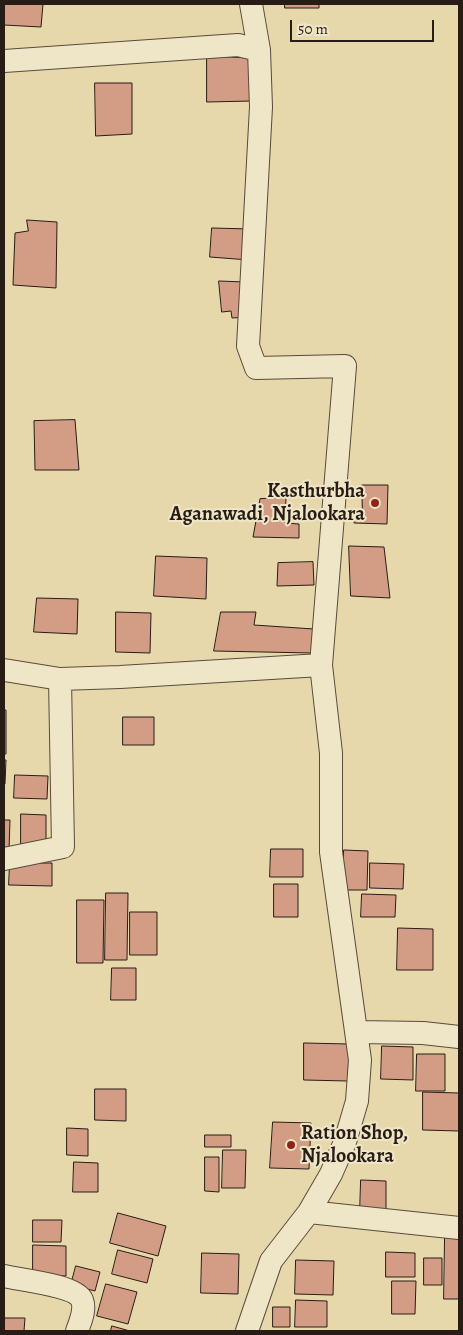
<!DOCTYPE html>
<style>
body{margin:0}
#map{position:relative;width:463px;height:1335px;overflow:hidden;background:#e7d8ab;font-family:Alegreya,serif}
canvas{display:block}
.frame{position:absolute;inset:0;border:5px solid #281c17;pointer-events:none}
.scale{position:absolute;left:290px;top:20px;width:144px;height:22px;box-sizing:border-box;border:2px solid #281c17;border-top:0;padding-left:6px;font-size:15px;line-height:18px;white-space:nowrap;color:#281c17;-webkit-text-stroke:4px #efe6c8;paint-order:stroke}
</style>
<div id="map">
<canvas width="463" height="1335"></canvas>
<div class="frame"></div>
<div class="scale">50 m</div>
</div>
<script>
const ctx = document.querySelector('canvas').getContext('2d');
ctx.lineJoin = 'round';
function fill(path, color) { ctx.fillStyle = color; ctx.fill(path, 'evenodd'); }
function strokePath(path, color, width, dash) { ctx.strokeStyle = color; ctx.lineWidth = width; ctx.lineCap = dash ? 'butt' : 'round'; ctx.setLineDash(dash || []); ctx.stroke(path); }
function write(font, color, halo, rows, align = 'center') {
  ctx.font = font + ' Alegreya,serif'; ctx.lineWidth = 4; ctx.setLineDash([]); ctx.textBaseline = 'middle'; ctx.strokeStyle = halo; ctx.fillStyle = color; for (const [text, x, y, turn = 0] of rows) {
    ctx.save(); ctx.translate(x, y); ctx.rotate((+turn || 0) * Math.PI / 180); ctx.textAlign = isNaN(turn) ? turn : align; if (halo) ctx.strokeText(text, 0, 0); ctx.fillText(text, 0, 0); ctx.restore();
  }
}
const building = new Path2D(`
 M4,4H43L41,27L4,25Z
 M285,4H319V8H285Z
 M207,56L252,58V101L207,102Z
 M95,83H132V134L96,136Z
 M27,220L57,222L56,288L13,285L15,233L28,231Z
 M212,228L251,229L249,260L210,257Z
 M219,281L246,282L247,317L232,318L231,311L222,312Z
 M75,420L79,470H35L34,421Z
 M362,485H388L387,524L354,523L355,510H362Z
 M286,498L285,523L299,524V538L253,537L260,499Z
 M349,546L384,547L390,598L351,596Z
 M156,556L207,558L206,599L154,596Z
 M313,562L314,585L277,586L278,563Z
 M37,598L78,599L77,634L34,632Z
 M116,612L151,613L150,653L116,652Z
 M221,612H256L254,625L314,629L312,653L214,651Z
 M4,710H6V754H4Z
 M123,717H154V745H123Z
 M4,760H6L5,784H4Z
 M15,775L48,776L47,799L14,798Z
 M21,814L46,815V849H21Z
 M4,820H10L9,850H4Z
 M271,849H303V877H270Z
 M344,850L368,851L367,890H343Z
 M10,863H52V886L9,885Z
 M370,863L404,864L403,889L370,888Z
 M274,884H298V917H274Z
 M106,893H128L127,960H105Z
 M362,894L396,895L395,917H361Z
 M77,900H104L103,963H77Z
 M130,912H157V955H130Z
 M398,928L433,929V970H397Z
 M112,968H136V1000H111Z
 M304,1043L349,1044L348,1081L304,1080Z
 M382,1046L413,1047V1080L381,1079Z
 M417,1054H445V1091H416Z
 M95,1089H126V1121L95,1120Z
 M423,1092L459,1093V1131L423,1130Z
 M273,1122L311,1123L309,1169L270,1168Z
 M67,1128L88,1129V1156L67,1155Z
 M205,1135H231V1147H205Z
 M223,1150H246L245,1188H222Z
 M205,1157H219V1192L205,1191Z
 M74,1162L98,1163V1192H73Z
 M361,1180L386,1181V1214L360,1213Z
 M118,1213L166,1226L158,1256L110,1243Z
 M33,1220H62L61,1242H33Z
 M445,1235H459V1299H444Z
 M33,1245L66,1246V1276L33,1275Z
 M118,1250L153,1259L147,1283L112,1274Z
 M386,1252L415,1253V1277H386Z
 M202,1253L239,1254L238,1294L201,1293Z
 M424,1258H442V1285H424Z
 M296,1260L334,1261L333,1295L295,1294Z
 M76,1266L100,1272L95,1291L71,1285Z
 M392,1281H416L415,1314H392Z
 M106,1284L137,1292L128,1324L97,1316Z
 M296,1300L327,1301V1327H295Z
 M273,1307H290V1327H273Z
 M4,1318H25L24,1331H4Z
 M112,1326L130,1331H111Z`);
fill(building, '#d39c85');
strokePath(building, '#281c17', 1);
const minor = new Path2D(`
 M251,4L259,50
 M4,61L238,45L259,50L261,107L248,346L256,368L345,366L321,665
 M4,670L60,679L120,677L321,665L331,753V852L360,1060L357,1101L345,1142L331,1174L309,1212L271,1261L247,1331
 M4,859L63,847L60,679
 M357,1032L423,1033L459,1037
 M309,1212L459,1228
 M4,1276C20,1280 75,1285 82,1300C86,1310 80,1322 77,1331`);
strokePath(minor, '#584b3c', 24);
strokePath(minor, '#efe6c8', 22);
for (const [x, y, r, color] of [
 [375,503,5,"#8f2418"],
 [291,1145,5,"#8f2418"]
]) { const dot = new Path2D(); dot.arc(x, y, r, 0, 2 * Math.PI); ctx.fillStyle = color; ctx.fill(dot); strokePath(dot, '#efe6c8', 2); }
write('bold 20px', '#281c17', '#efe6c8', [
 ["Kasthurbha",365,492],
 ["Aganawadi, Njalookara",365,515],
 ["Ration Shop,",301,1134,"left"],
 ["Njalookara",301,1157,"left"]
], 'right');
</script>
